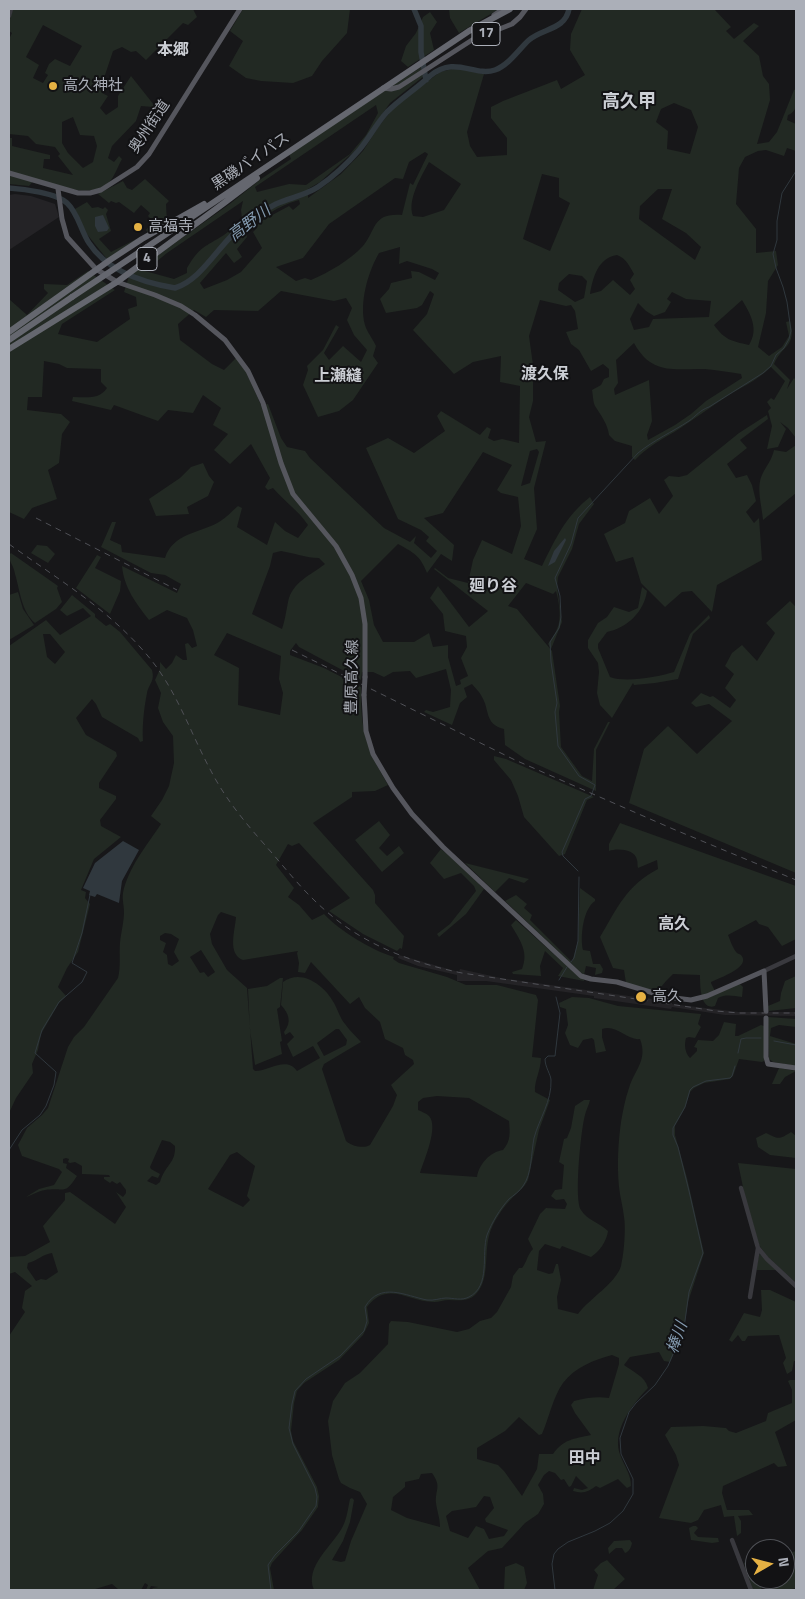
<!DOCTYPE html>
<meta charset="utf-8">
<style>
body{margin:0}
#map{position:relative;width:805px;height:1599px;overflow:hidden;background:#171719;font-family:"Titillium Web",sans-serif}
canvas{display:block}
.frame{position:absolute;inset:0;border:10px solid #abafb8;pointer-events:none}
.north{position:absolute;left:745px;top:1539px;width:50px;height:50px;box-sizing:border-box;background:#121214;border:1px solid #4f5156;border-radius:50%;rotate:82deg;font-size:14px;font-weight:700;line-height:20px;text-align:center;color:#abafb8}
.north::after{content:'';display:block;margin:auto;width:18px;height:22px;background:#e5b143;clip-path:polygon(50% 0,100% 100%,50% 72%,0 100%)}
</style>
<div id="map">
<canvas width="805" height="1599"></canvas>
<div class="frame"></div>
<div class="north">N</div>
</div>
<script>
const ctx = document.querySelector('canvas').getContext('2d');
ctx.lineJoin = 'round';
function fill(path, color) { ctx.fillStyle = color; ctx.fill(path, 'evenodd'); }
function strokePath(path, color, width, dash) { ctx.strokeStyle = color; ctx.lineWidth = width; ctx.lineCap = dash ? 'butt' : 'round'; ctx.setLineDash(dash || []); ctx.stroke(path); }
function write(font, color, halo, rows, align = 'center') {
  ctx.font = font + ' "Titillium Web","Noto Sans JP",sans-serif'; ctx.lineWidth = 4; ctx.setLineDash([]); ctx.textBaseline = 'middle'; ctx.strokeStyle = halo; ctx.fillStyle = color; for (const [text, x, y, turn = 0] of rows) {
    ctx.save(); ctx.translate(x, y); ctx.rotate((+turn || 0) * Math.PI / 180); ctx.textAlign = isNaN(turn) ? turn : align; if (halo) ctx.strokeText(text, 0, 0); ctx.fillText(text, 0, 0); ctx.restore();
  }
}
fill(new Path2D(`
 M15,194L31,196L55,204L59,217L9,250V195Z
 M399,955L459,972L460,969L501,978L636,997L637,994L646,995V998L672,1002V1004L739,1012H796V1016L725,1015L672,1007L671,1009L594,998V996L486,981H457V975L418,966L398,958Z`), '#242326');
fill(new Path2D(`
 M13,9H193L197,17L188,25L183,23L146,60L136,51L131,52L122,47L113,51L103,81L102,93L108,96L100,108L106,115L118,107V96L131,76L154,105L153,107L141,106L136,121L112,146L108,158L114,162L119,156L122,159C118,166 115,175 111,180C95,201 55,185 35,179L29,186L9,184V138H12V146L50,155V159H44L43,168L73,175L58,156L60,154L55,147L36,144L28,136L9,134V39L12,33L9,31V22ZM43,25L82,46L70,66L55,59L49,64L45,73L48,75L43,83L33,78L39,65L26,57ZM73,117L80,135L94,136L97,146L93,162L83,168L68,153L62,143V122Z
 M243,9H350L347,33L322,61L312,76L293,83L261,81L246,78L229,66L243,41L230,31Z
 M449,9H499L459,33L450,18Z
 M582,9L715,10L731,27L726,31L734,39L754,23L759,26L743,41L759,56L763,76L769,84L770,100L757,144L769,142L777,132L794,90L796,89C796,100 799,111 788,115L787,120L796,124V151L787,148L784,156L766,150L758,151L745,157L739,168L736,204L756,229V253L776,251L778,265L768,281L766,313L758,347L769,356L782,347L789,336L786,322L790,321C797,347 782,345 774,364L790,380L787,389L794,378L796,380V438L788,428L780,422L786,429L778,447L767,449L772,426L768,411L771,408L767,402L771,398L774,400L785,381L771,367C757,381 739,388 723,399C708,409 694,419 679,429C663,439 648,446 635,460L632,457V446L615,441L609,435C608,425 601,415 595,406C593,402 593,395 592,390L601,385L604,379L609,377V369L603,364L591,371L579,350L571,344L566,332L578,329L575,311L571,305L566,306L540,300L529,336L533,365V401L529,417L536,442L546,441L534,488L537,529L524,559L542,566C556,538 565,517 590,497L594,504L579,524L572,549L558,577L557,587L562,622L551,649L548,644C551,639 555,634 557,629C562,618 559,602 556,591L553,594L526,583L508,606L517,609L552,651L560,706L559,712L561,747L582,776L592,781L594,749L608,722H610L596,750V791L525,759L505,745L504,729C484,724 490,710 482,697C480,692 475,688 472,684L464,688L467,697L460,703L452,725L424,712L426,710L433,712L450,707L451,690L446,669L416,678L410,671L393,672L384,677L373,672H362L361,680L299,647L296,643L290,651V655L324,668L361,687C361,701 361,716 364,730C368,750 378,768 388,785L375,791L352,792V797L313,823L373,890L375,895V903L404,936L402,949L400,948L397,951L363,934L329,911L350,898L299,843L292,846L288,844L276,865L294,888L288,897L299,905L312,920L324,914C340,931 371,950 394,957L393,959L399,963L447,977L466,985H497L536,995L538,1000L532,1057L541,1058C541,1070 534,1081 535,1092L550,1100L539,1130L528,1180C524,1188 519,1191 513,1197C503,1207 492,1223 489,1236C484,1255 490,1281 475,1295C467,1302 459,1300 449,1300C444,1300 439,1302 434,1302C408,1302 388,1280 367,1307L369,1323L363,1335L339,1360L304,1383L297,1391L294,1403L291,1431L293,1441L317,1487L319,1496L318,1507L302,1530L272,1563L270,1568L274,1590H151L153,1588L158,1587L151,1586L149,1590H146L148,1585L145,1583L141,1590H117L118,1589L112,1584L92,1590H9V1336L25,1312L22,1308L25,1291L32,1286L15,1272L9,1274V1257L25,1256L50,1242L43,1226L65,1200V1193L70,1192L115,1224L126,1207L116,1192L123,1197L126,1193V1190L120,1182L117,1184L112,1181L110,1183L104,1179V1177H110L109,1175L82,1174V1166L75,1162L70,1163L68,1162L69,1159L66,1158L63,1159V1163L67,1164L66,1168L77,1176C64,1196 65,1187 45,1190C38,1191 32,1195 26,1197L39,1189L54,1185L62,1172L59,1169L22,1156L18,1145L27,1128L42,1115L48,1108L68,1047L74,1037L84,1027L118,978C121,966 119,954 120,943C121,932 124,922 124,912C124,905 122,900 123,893C128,868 147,845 161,824L151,816L162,800L169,786L174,763L173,736L163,722L158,708L161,693L155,680L160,669V662L166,669L172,663L176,655L183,660H187L185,644L188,643L192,648L197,646L193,630L187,618L167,610L149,620C136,603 124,588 122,566L177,593L181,584L165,575L151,573L101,547L112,522H116L110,540L121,545L122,552L165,558C173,533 200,533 219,522C226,518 232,511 238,506L242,508L237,527L267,545L275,522L285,531L298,538L308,525C298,510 285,502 273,488L268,490L265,487L270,478L251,444L230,464L214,450L228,434L213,425L221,408L203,395L193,413L168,410L158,421L114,405L111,410L72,401L73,397C86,397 99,400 107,388L101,382V369L67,368L59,364L44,361L42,397H28L27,410L61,414L70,422L62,434L59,463L48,470L57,499L32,508L24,519L9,512V299L27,315L48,293L44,289V284L67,285L88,271L115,290L62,324L58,334L97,342L130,319L128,309L137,306L136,297L124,292L129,276L231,203L261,179L291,159L289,154L421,67L424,76L390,103L359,147L320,182L308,189V198L341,174L363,151L379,126L396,105L440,72L456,68L484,74L467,132L470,146L477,157L507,155V138L491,118V107L503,101L557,80L561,89L585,75L570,50L571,34ZM674,103L691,110L698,127L690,154L667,149L668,131L656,122L661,109ZM376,105L378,113L366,135L350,154L306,185L289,184L257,192L255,187ZM425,152L428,154L413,185L410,183L402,215C372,213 377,229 363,246C350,260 328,273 311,280L305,278L296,281L276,267L303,258L329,224L395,178L403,179L409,162ZM429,162L461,184L444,210L423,217L413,216C407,200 421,177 429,162ZM542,174L559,178V197L570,203L550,251L523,239ZM658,189H672L662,219L686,233L701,247L695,260L639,219L640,206ZM299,200L300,204L293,210L289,206L263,220L256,226L257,228L253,232L262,248L241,272L227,280L204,289L200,283L226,253L234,263L242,257L237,249L247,237L246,231C263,217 277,206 299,200ZM243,201L241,210L242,219C237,224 231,230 224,235C205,247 200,246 187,268V273L174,279L145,271L167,253ZM400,247L399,264L407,261L432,269L439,273L435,280L419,272L411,271L412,278L391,283L389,289L380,299L386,313L417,308L422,305L430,291L434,294L427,314L413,330L454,374L473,362L501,356L500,382L520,386L519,443L502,439L494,441L488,438L491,429L487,427L480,435L441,411L437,416L445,431L414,453L388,438L366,448L398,519L421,530L429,537L426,541L437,551L431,558L414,543L416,536L410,542L384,528L310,458L305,451L287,447L281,438L268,404L261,405L246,372L236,358L224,370L212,364L180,340L178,324L194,310L206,317L214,310L258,311L281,291L334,301L346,298L352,308L347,320L354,335L367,350L361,362L343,346L329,360L324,353L339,327L336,325L323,350L307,366L308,370L303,385L318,417L339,411L353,400L378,363L373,356L376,346C373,339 367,332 365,325C359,303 368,272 379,253ZM617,255C626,258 630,267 634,274L630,280L635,289L630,295L613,280L601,291L590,294C593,277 598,258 617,255ZM569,274L582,276L587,281L584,298L575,302L558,290L559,283ZM672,292L686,299L711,301L709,317L653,319L649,327L634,330L630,319L638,303L646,311L654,316L665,312L671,302L667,299ZM742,300C751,315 759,329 749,345C731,341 725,340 714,325ZM634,343C652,376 674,368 705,369C717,370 729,372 741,374L742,378L706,401L691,414L675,425L648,440L647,435L652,421L649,380L615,395L614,389L618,383L616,360ZM537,449L539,452L530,483L521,486L530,451ZM483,452L512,465L497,490L501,493L518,497L521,526L512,554L482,540L473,560L468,583L448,578L435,568L434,569L488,611L469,627L438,586L430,598L443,614L445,631L466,636L467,647L461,658L468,676L460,680L461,684L456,686L448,657V645L433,647L429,633L414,642H383L374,625L369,600L361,581L398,544C414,553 420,555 427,573L441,554L452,561L454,545L424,518L443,513ZM281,551C294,553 306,558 319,558L325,564C311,575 292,582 288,602C286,612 285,620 282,629L252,614L270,566L273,553ZM227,633L281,656L279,679L283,693L280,715L238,705L239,668L214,655ZM221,912L236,917C235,931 227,954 243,960L298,951L297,953L299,963L298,972L305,973L311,962L350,1004L359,997L365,1008L380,1022L385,1039L403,1048L405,1055L413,1060L414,1064L391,1085L397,1095L393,1106L370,1145C364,1149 351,1146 346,1141L322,1069L324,1064L361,1042C356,1036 350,1031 345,1024C340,1018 338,1010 334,1003C325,986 302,968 283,982L281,1005C289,1014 292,1022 284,1032L285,1035L290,1032L294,1037L287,1044L293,1057L313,1046L320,1058L297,1071C286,1056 270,1071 255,1071L253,1069L247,988L227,970L212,944L210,934L218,915ZM165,933L171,934L179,939L174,952L179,961L172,966L168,964L167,955L163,952L166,943L160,940V936ZM201,950L215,972L208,977L204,972L200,973L190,957ZM336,1029H339L347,1040L346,1045L324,1056L317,1043ZM437,1096L469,1098L509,1121C510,1132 511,1141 503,1150C490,1152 479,1164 477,1177L420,1173C424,1160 439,1127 429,1116C426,1113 422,1112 418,1110V1102L423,1098ZM162,1140L170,1142L175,1146C176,1163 165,1165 160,1182L156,1185L147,1181L152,1176L158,1178L160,1174L151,1169L150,1167ZM237,1152L255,1166L247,1196L250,1200L243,1207L208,1189L230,1155ZM52,1253L58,1272L46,1280L41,1279L36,1281L27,1268L28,1263C37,1261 43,1254 52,1253Z
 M430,12L437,22L430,33L434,50L408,67L401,61L406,46L416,33L423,17Z
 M145,179L169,201L166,204L167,223L149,234L146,230L153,221L148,216L150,213L141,205L134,213L119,202L116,203L111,201L109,203L98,194L123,181L127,188L132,190Z
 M87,202L92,208L98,207L103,209L105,207L108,210L106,214L111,231L99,239L111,252L138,238L107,259L86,233L75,209Z
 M767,415L768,419L740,440L747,448L727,464L736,478L747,475L752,485L756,501L746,512L754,523L759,518L762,560L717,585L712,612L692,591L682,592L665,607L641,583L633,557L616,562L604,534L625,523L629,511L650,498L659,514L673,496L664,480L669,476L679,477L687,475L739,433Z
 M796,445V493L763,520C762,506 756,488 762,475C766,466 772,460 774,450L786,452Z
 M203,463L209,476L214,482L208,496L187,507L189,514L156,516L149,499L180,478L191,467Z
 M37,545L47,546L55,554L48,563L31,553Z
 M11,553L58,586L57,588L62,602L56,609L35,623C21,611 20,590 15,574C14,566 9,562 9,555Z
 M97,555L101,557L95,568L121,581L120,591L110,614L76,588Z
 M642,587L647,591C644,612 627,628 607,632L598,644V648L610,677C626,683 657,677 674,672L690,634L709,615L710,618L693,634L678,679L655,683L634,685L633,683L612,718L600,705L597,693L599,672L598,663L588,648V640L598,623L607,617L614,607L629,612L638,608Z
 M18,592L23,609L34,625L9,640V595Z
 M72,595L95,614V617L106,626L110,624L120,632L152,670C155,682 149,683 147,693C144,708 142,726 143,741L140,742L138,738L102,717L96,704L92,699L76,718L86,735L116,752L117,756L99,783V788L116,796V799L100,820L101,826L121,837L94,859L81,890L86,892L85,898L90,904L78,952L67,968L58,987L66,996L59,1003L41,1034L38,1050L32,1064L33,1073L16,1098L9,1113V646L46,620L60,635L91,616L83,608L67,616L60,610ZM43,634H50L65,652L55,664L47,657Z
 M790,601L796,607V873L629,803L644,749L668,726L697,754L732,721L709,704L696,707L691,703L701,693L710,697L713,696L730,708L736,700L725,688L734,674L725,666L732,653L742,645L757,661L775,633L766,623Z
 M494,756L506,759L594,797L587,800L565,854L559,856L524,817L518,796L511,780L494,760Z
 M379,821L390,835L379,848L387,856L399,846L404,853L382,872L355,840Z
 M620,823L796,886V939L782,946L768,927L759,924L756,920L728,935C730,940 733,949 737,953C738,954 740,954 741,955C752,967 719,978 711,982V983L716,993L739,983L743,987L742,997C733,996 726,994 718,998L715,1006C700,1011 700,985 700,975L673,974L666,981L657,992L626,983L624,970L613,968L600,937C618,907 626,886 658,869L657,860L638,868C637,865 638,863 637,860C635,849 617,848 609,851V844Z
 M441,849L451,857L484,889L466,914L439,937L437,934L450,924L476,891L474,886L461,873L444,879L430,863Z
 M465,863L529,879L524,883L509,878L495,892Z
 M580,888L595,899V901C583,909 580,937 583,950L590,951L593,964H600L603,969L602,973L595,975L596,968L586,966L584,975L580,972L505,901L516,895L527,904L524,908L532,915L530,920L572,962L578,941Z
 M516,920L576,974L584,980V981L558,976L563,968L545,951L540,966L541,976L513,974L512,972L522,969C529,952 520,940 511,925Z
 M796,976V1008L769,1011L768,1006L780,1001L781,993L785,981Z
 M280,978H283L280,1007L277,1009L282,1041L280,1042L282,1054L255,1065L250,1030L248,989L267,986Z
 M572,997L589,998L618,1006L701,1014L698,1024L701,1027L695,1038L689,1037L686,1038C684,1045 685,1053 690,1058L697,1051V1048L694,1047L698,1040L713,1041L719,1035L724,1022L736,1024L735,1036H738L761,1025L764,1026V1061L762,1062L739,1059L733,1076L730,1079L704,1083L694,1088L690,1092L685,1108L675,1126V1135L687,1178L704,1253L688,1302L683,1335L670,1362L664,1361L659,1352L630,1357L624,1365C633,1372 645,1376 648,1388C632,1405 610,1432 621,1457C625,1467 631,1475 631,1486L627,1488L618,1479L600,1488L596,1486C588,1492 583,1494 573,1491L574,1488L582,1490L588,1488L576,1476L571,1486L569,1487L564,1479L561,1480L555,1473L549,1471L544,1475L538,1485L543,1494L544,1504L538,1514L525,1523L502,1548L488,1551L468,1568L480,1590H314C304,1566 333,1546 343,1526C347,1518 348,1508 350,1499L352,1498L354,1500L350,1522L343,1541L332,1560L341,1562L345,1561L351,1541L367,1504L360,1492L350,1488L341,1483L339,1479L332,1455L328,1421L333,1401L345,1383L360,1373L388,1344L389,1324L391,1321L408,1322L457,1332L469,1329L480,1321L491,1318L497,1312L511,1287L513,1276L519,1268H522C527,1262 527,1255 533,1249L528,1239L540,1214L546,1208L565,1209L567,1204L564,1199L556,1200L551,1196L555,1190L562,1189L564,1165L559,1162L564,1139L567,1138L571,1128L575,1106L584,1100H590C589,1105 586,1110 585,1115C581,1129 574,1199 581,1210C587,1220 600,1223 608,1231C607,1241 599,1252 591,1257L562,1246L560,1249L545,1244L539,1251L537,1270L549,1274L553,1273L556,1264H558L561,1280L557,1297L558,1309L578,1314C590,1298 616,1283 621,1266C624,1254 626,1229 624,1217C623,1207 620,1197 619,1187C617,1165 618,1144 621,1122C623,1111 625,1099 629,1088C635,1069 648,1060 640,1039C627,1041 617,1024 602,1029V1037L606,1051L596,1053L594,1040L592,1038L583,1040L578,1048L570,1045L565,1033L568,1025L566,1009L560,1007L559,1003ZM612,1355L619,1358V1364L609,1398C597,1396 586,1398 574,1401L571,1405L575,1413L591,1435C573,1439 564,1439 553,1454H539L537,1469L522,1496L504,1471L498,1465L477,1459V1448L505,1431L519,1417L539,1435L542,1434C549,1418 553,1397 563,1383C575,1367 594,1360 612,1355ZM432,1473C442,1487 435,1489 436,1503C437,1511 440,1518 440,1527L407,1518L391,1510L393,1497L405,1487V1482L419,1479L421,1474ZM484,1496L490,1497L494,1508L485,1519L486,1522L508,1530L504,1536L489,1539L484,1529L476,1526L468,1538L450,1531L446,1516L452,1511L476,1507Z
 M768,1017L796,1019V1027L779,1025L771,1028L770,1036L796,1044V1066L773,1062L769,1059Z
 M779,1068L796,1071L785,1077L780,1084H772Z
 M791,1132L796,1136V1158L770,1155L758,1147L756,1138L766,1133C778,1139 779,1140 791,1132Z
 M738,1163L796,1169V1283L767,1256L759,1245L745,1197Z
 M759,1254L761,1255L776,1270H756Z
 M761,1290H770L796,1302V1361H794L792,1371L787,1374L783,1363L786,1358L779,1335L748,1336L745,1341H742L738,1335L732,1342L729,1340L744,1313L760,1317L762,1310Z
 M790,1380H796V1420L775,1432L787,1466L778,1467L774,1463L723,1486L722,1493L727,1510H749L753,1515L738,1516L741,1521V1533L737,1536L734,1516L724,1517L721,1505L704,1510L698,1520L691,1523L659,1518L679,1465L676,1455L665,1435L671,1427L703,1426L726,1428L729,1431L736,1433L766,1421L768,1413L792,1403V1390L788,1381Z
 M693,1526H696L698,1528L694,1533L698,1537L718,1538L719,1542L712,1543L691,1540L689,1528Z
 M630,1540L632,1543C631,1547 630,1551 625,1553L622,1548H616L609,1554L608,1548L614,1541Z
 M796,1551V1588L788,1590H772L766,1579H785V1554Z
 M755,1555V1579H757L762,1590H753L744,1563Z
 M607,1560L625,1579L613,1590H593L598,1575L594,1570L601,1563Z
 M516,1563L524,1567L527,1583L524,1590H504L505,1567Z`), '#222923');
fill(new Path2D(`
 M103,215L109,228L107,231L98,232L95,226V217Z
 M565,538L566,540L555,562L548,566L554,551Z
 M123,841L139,850L122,881L119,903L97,894L95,897L89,895L90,891L83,888L95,863Z`), '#30383e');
strokePath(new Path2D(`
 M578,871L563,856L562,852L585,799L591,796L595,785L579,776L558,746L555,712L557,703L556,696L551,662L550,642L559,628L561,617L560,596L555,578L571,544L578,518L638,453C654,440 672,432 689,421C696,416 700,410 709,407L763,373L771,366L776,355L784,348L789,339L791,331L787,302L783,287L776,268L773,254L777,240V221L782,193L796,171
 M571,962L574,958L578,941L579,877
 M559,980L567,967
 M774,1041L796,1045
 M738,1053L741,1039L746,1038H761
 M9,1150L22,1130L40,1115L46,1106L54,1085L56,1072L35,1053L42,1030L59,1002L82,982L87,972L72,963L82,933L90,895
 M271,1590L268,1565L275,1555L298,1532L316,1506L317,1497L315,1488L293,1444L289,1428L292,1404L295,1391L306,1379L340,1356L364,1331L367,1321L365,1307C380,1281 406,1296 427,1300C434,1301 440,1298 446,1298C454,1298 461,1301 469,1297C491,1286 481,1254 487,1235C492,1222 500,1209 509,1199C514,1195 520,1191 523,1186C532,1174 531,1153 534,1138C539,1119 552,1101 551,1080C551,1075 545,1067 545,1059L548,1056H555L560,1013L556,997
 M555,1590L552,1564L554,1554L558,1549L568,1542L595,1531L610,1523L623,1511L633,1494V1479L621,1454L620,1438L629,1412L636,1403L655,1385L668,1366L684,1328L689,1292L703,1253L689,1191L678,1147L673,1135V1128L685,1107L690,1090L693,1087L706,1081L730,1078L732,1076L735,1066`), '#30383e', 1);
strokePath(new Path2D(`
 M414,9L421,26V52L426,80
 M9,188C23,189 57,193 67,203C78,213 81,231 89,243C107,271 145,283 175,288C202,280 219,244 241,227C252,219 264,210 276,204C289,198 306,195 318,187C333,177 348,163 360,149C370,137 376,124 387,112C400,99 416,89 430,76C455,55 474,77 495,70C509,65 519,49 529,40C543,28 565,30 569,9`), '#30383e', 5.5);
strokePath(new Path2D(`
 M9,16L11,9
 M764,971L796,956
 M741,1188L758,1248L767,1259L796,1286
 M750,1297L758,1248
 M732,1540L751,1590`), '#39393e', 4.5);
strokePath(new Path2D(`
 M494,15L503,9
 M383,88L391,89L399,87L472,40L512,24L520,17L526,9
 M9,173L78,193H90L101,190L137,167L149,154L240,9
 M58,189L62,219L67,237L96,269L117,282L155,295L181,306L195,315L225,340L248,371L263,403L281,463L293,494L336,546L352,575L361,598L365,624V677
 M364,695L366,731L373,754L393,788L412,814L443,847L581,976L591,979L617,982L667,997L691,1000L707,996L764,971L766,1011
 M766,1018V1057L768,1064L796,1068`), '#55565d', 5);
strokePath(new Path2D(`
 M147,247L469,31L510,9
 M9,332L110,260L142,239L204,204
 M9,340L72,297
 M9,349L117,282L224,203L257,178`), '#65676f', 6);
strokePath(new Path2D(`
 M36,518L177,590
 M9,544C59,580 113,612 152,661C178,694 191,734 211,771C227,802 249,827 272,853C289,873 306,894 326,911C364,945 413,963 462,973L716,1011L739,1013H796
 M292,650L515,760L673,829L796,880`), '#505157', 1, [6, 5]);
strokePath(new Path2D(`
 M364,695L365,677`), '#55565d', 5);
strokePath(new Path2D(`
 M72,297L147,247`), '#65676f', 6);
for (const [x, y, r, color] of [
 [53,86,5,"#e5b143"],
 [138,227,5,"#e5b143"],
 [641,997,6,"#e5b143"]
]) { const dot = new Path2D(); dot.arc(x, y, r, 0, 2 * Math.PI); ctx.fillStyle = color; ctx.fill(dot); strokePath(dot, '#121214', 2); }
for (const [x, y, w] of [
 [486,34,28],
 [147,259,20]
]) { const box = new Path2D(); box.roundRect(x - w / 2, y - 11.5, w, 23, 4); ctx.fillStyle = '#121214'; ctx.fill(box); strokePath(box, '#abafb8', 1); }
write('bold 14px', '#abafb8', null, [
 ["17",486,34],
 ["4",147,259]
]);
write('15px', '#abafb8', '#121214', [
 ["高久神社",63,86],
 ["高福寺",148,227],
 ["高久",652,997]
], 'left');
write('15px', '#abafb8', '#121214', [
 ["奥州街道",150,127,-56],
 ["黒磯バイパス",251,162,-34],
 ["豊原高久線",353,677,-89]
]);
write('bold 16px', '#cbced4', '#121214', [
 ["本郷",173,51],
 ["渡久保",545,375],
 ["上瀬縫",338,377],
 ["廻り谷",493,587],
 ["高久",674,925],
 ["田中",585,1459]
]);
write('italic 16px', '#849bb0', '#121214', [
 ["高野川",250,224,-37],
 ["棒川",678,1338,-71]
]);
write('bold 18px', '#cbced4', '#121214', [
 ["高久甲",629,103]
]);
</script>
